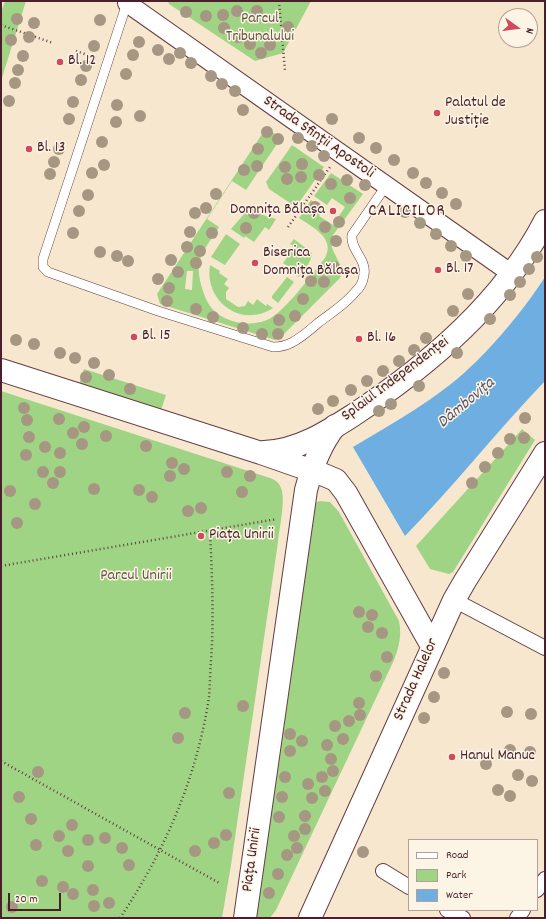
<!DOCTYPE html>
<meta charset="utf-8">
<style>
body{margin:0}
#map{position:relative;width:546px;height:919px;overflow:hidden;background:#f6e7ce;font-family:Dekko,sans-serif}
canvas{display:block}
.frame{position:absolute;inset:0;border:2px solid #4a1f2b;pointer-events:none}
.legend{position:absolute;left:408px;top:839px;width:130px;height:72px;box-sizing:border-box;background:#fcf5e5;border:1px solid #b59f9b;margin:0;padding:5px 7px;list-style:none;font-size:12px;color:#4a1f2b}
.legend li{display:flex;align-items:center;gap:8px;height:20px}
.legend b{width:20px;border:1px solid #b59f9b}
.north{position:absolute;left:498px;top:8px;width:40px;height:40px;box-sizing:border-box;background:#fcf5e5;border:1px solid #b59f9b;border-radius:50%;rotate:104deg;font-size:11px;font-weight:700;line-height:16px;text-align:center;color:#4a1f2b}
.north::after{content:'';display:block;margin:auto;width:14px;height:18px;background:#d1495b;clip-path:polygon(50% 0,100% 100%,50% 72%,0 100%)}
.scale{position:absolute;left:8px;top:893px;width:53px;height:18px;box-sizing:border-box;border:2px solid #4a1f2b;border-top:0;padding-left:5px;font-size:12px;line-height:14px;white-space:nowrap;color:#4a1f2b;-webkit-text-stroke:3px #fcf5e5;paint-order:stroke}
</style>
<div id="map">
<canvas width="546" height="919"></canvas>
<div class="frame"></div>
<ul class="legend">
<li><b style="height:5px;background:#fff"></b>Road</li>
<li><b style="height:11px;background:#a0d485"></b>Park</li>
<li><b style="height:11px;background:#6eaee1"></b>Water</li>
</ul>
<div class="north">N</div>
<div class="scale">20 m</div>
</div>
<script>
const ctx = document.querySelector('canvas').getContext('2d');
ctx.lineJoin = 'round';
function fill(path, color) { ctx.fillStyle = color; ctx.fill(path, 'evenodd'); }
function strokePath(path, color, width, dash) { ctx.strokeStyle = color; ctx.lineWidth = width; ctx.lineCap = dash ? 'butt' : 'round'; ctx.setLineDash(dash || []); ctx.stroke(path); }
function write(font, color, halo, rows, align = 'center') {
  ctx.font = font + ' Dekko,sans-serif'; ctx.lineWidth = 3; ctx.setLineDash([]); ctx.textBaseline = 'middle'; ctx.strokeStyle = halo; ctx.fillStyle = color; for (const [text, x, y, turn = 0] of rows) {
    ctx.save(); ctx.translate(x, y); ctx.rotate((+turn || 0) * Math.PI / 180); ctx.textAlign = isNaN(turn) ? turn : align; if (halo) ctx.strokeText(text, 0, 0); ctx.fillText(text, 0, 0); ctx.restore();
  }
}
fill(new Path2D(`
 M5,1H26L1,81V12Z
 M168,1H311L283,53L255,61L169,4Z
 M266,128L281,138L246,190L232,181L207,219L219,227C212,239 201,251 199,264C198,272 200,281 202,288C204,293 205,298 208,303C219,322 248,328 267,320C285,312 312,274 325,258C336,238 312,227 299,218L311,200L324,209L319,216L333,225L345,207L332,198L327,205L314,196L331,173L363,194L333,235C325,250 347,263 340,278L283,335L275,340L160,304L157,294ZM187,271H193L192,290L185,289Z
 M292,145L324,167L296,207L269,189L266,182Z
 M250,211L276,219L269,230L265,227L254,242L245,236L244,238L231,229L245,213Z
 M226,234L240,244L225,265L211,257Z
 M294,239L312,253C312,261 304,270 299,277L291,271L292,269L283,263L295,247L290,244Z
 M210,265L220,271L219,273L228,279L224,284L229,288L226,292V299L238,307L245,306L248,301L253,305L257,299L266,306L267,304L273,308C241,329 204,301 210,265Z
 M287,277L294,282L278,303L272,298V296Z
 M84,369L166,395L161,410L79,384Z
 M1,391L270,478C275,480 279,482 281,488C286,499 279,530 278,542L231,865L222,918H1Z
 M522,429L535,440L453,572L449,574L430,569L416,546L516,436Z
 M319,501L330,502L339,512L399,621C402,635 399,647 394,660L276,910L270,918H254L312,505Z`), '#a0d485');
fill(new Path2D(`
 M545,277V381C497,431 454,486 405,536L353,447C387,427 420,408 451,384C484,358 522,313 545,277Z`), '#6eaee1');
const service = new Path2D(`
 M127,3L43,259V267L48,272L158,311L273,347C280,347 285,346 291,343C301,338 310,330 318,323C331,313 346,304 356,291C361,287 363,281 364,275C367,259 350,250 352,235L386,186`);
const pedestrian = new Path2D(`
 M454,600L545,648
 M383,871L409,887
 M537,890L545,879
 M447,910L463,918
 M517,918L523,910`);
const minor = new Path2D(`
 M128,1L127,3L512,274`);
const secondary = new Path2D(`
 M245,918L306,490C312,467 320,445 335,426`);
const primary = new Path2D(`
 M1,370L261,453L324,475L336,480L346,493L432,646
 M264,452C298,451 327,432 355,414C430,364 503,302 545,221
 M310,918L454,600L465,581L545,453`);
strokePath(service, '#643d43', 10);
strokePath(pedestrian, '#643d43', 16);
strokePath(minor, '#643d43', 20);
strokePath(secondary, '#643d43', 24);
strokePath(primary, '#643d43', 24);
strokePath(new Path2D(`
 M279,1L285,71
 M1,25L53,43
 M76,51L96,58
 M288,227L330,167
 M1,566L277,519
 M1,761L221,884
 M120,918C165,851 197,777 209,697C210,686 210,673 211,661C214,618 212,574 210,531`), '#643d43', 2.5, [1, 3]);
strokePath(service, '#fff', 9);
strokePath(pedestrian, '#fff', 14);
strokePath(minor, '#fff', 18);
strokePath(secondary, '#fff', 22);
strokePath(primary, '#fff', 22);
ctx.fillStyle = '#a69783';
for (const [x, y] of [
 [237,11],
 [257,11],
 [186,12],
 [223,15],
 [206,16],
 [17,19],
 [100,20],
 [34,23],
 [288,27],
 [224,28],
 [29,37],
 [238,37],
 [11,40],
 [139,42],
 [250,44],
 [270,45],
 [94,46],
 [158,50],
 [180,53],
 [261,53],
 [133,55],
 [23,56],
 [169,59],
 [191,63],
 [86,66],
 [18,70],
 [126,74],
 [211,76],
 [81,80],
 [15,83],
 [222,84],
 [235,91],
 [9,101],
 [73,102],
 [117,105],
 [243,110],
 [140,116],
 [69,119],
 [332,119],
 [116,122],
 [267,132],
 [298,138],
 [359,138],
 [278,139],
 [102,142],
 [312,146],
 [376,148],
 [59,149],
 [258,149],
 [324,156],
 [394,160],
 [54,162],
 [302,164],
 [104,165],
 [257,166],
 [285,167],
 [244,170],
 [92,173],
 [413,173],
 [50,174],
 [319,175],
 [301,177],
 [287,179],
 [347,180],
 [426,183],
 [331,184],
 [365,185],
 [442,193],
 [216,194],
 [88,195],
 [350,198],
 [456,204],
 [315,207],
 [206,208],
 [79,211],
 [405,212],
 [195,213],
 [254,213],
 [339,222],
 [420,223],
 [325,227],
 [246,228],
 [190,232],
 [73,233],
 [212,233],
 [436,234],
 [336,241],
 [451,246],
 [187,247],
 [200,251],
 [100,252],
 [117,256],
 [466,256],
 [537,257],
 [171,260],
 [128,261],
 [196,263],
 [334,267],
 [529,269],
 [178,272],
 [158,279],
 [311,281],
 [324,282],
 [520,282],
 [169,288],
 [468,294],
 [510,295],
 [303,299],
 [167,301],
 [196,309],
 [453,311],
 [295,316],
 [213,317],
 [490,319],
 [279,320],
 [243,328],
 [262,334],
 [278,334],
 [426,338],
 [16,340],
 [34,344],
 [414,350],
 [60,353],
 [457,353],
 [75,358],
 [399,361],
 [94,363],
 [383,371],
 [109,375],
 [86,377],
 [367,381],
 [419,386],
 [130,389],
 [351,390],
 [333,401],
 [391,404],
 [24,408],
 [318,409],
 [379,411],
 [525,418],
 [59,419],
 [27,420],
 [84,427],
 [73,433],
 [106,436],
 [29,437],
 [524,438],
 [510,439],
 [82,444],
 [146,446],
 [45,447],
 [60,453],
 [498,453],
 [26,455],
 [172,463],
 [485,467],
 [184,469],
 [43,472],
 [60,472],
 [227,472],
 [170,476],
 [250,476],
 [53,483],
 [472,483],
 [94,489],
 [139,490],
 [10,491],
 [242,492],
 [152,497],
 [35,504],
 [201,508],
 [188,511],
 [17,523],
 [359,612],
 [372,615],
 [368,627],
 [382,633],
 [387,657],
 [444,673],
 [376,676],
 [434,697],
 [359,703],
 [243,706],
 [507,712],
 [185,713],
 [531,714],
 [360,715],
 [424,718],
 [349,721],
 [335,726],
 [290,734],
 [178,738],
 [343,739],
 [302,741],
 [327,745],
 [510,750],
 [290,751],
 [530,752],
 [331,759],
 [486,764],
 [333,771],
 [38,772],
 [518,775],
 [285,777],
 [322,777],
 [532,781],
 [308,784],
 [498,790],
 [325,791],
 [229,793],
 [510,796],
 [19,797],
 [282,797],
 [312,798],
 [305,816],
 [279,817],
 [31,819],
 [72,825],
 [305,829],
 [226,835],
 [59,836],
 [294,836],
 [105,838],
 [88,840],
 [214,843],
 [36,845],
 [122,848],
 [297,848],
 [68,851],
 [195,851],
 [363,852],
 [287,855],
 [129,865],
 [88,866],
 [278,874],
 [42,881],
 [63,887],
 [93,890],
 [269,893],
 [73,894],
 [109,903],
 [94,906],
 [12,907]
]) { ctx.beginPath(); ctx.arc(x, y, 6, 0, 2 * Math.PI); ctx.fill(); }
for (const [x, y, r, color] of [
 [60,62,4,"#d1495b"],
 [437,113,4,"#d1495b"],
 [29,149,4,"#d1495b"],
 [333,211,4,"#d1495b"],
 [255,263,4,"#d1495b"],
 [438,270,4,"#d1495b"],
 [134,337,4,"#d1495b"],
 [359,339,4,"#d1495b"],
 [201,536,4,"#d1495b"],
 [452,757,4,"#d1495b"]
]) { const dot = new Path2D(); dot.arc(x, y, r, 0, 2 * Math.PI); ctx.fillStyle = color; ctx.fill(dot); strokePath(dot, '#fcf5e5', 1.5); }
write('16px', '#645546', '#fcf5e5', [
 ["Parcul",260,20],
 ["Tribunalului",260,38],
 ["Parcul Unirii",136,577]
]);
write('16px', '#4a1f2b', '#fcf5e5', [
 ["Bl. 12",68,62],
 ["Palatul de",445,104],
 ["Justiție",445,122],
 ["Bl. 13",37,149],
 ["Domnița Bălașa",325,211,"right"],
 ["Biserica",263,254],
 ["Domnița Bălașa",263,272],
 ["Bl. 17",446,270],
 ["Bl. 15",142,337],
 ["Bl. 16",367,339],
 ["Piața Unirii",209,536],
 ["Hanul Manuc",460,757]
], 'left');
write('16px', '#4a1f2b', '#fcf5e5', [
 ["Strada Sfinții Apostoli",318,138,35],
 ["Splaiul Independenței",396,380,-37],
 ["Strada Halelor",417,680,-66],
 ["Piața Unirii",253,860,-82]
]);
ctx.letterSpacing = '1px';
write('17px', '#4a1f2b', '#fcf5e5', [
 ["CALICILOR",407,213]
]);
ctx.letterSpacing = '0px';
write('italic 17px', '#57516b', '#fcf5e5', [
 ["Dâmbovița",467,404,-40]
]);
</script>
